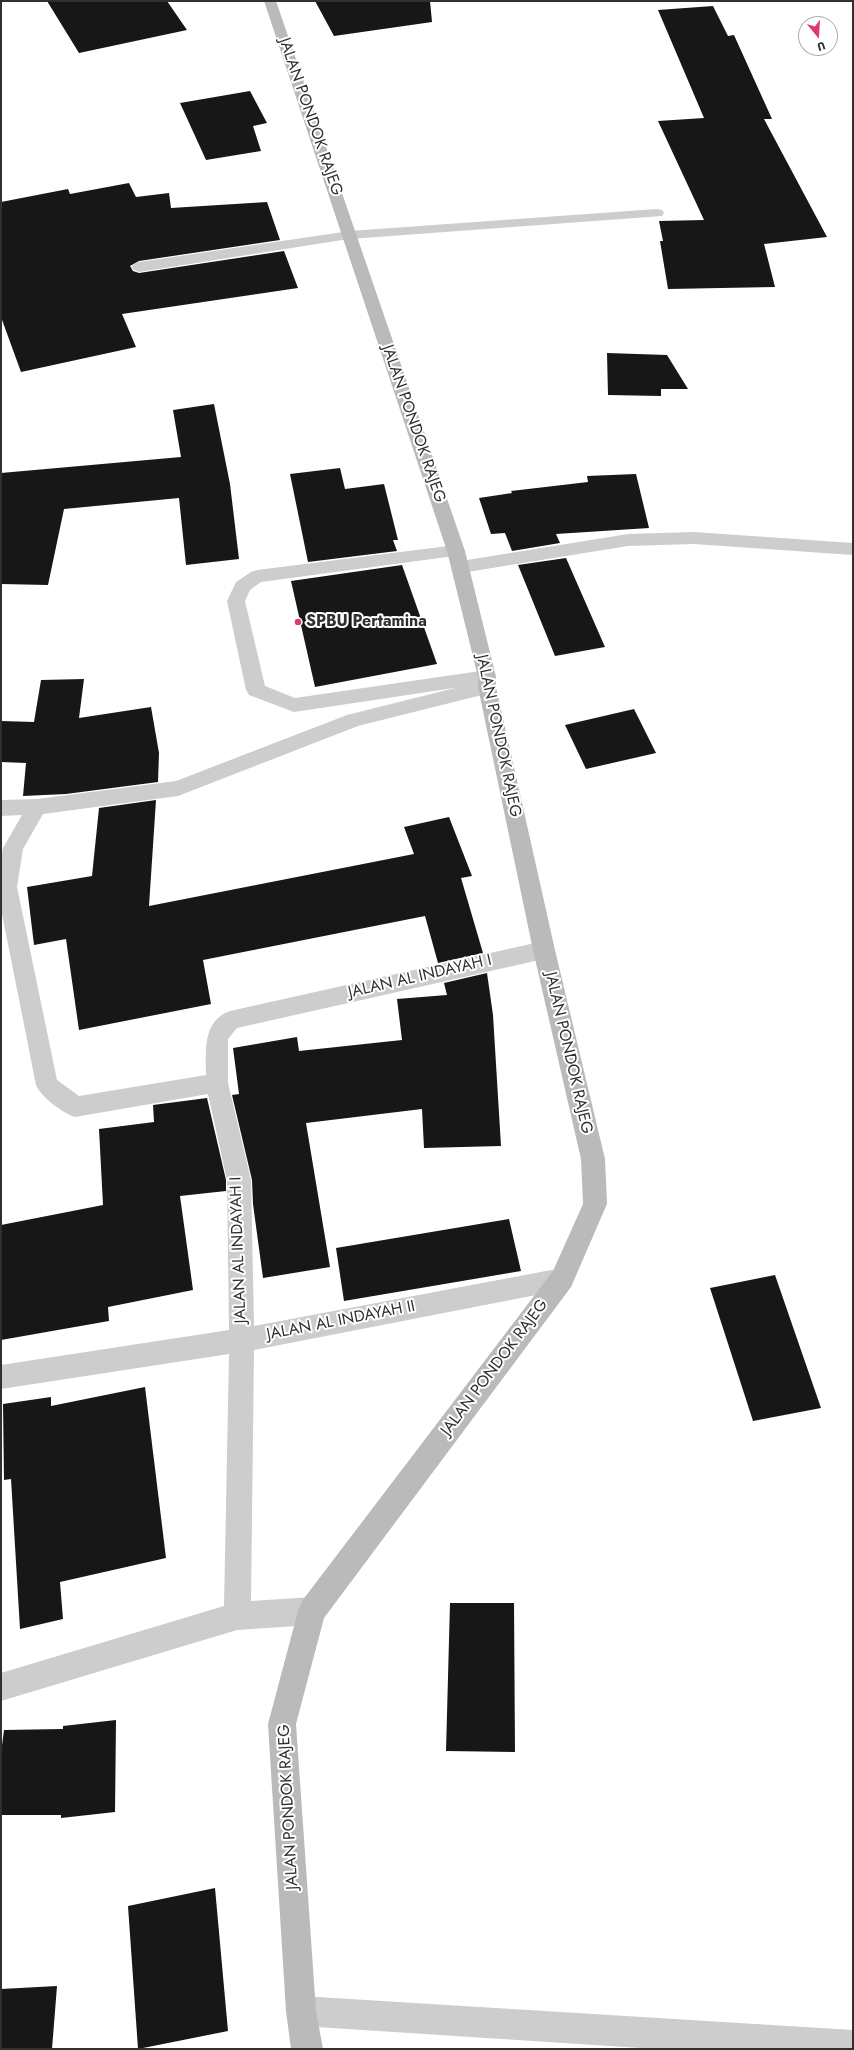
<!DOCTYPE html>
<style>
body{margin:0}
#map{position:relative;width:854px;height:2050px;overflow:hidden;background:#fff;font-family:Jost,sans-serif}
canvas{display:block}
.frame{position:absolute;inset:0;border:2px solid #303030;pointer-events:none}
.north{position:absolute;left:798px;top:16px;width:40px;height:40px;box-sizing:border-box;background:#fff;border:1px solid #acacac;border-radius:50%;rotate:162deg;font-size:11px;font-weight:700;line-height:16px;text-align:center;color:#303030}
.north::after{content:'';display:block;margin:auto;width:14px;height:18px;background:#dd3c68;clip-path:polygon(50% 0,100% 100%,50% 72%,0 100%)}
</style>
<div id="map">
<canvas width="854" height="2050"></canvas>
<div class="frame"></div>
<div class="north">U</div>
</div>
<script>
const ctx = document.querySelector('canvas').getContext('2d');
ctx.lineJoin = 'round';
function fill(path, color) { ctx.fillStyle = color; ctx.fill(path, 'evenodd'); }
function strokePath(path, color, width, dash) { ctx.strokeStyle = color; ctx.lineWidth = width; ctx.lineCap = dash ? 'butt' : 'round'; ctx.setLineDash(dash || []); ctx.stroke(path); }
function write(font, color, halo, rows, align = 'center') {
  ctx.font = font + ' Jost,sans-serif'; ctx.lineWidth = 4; ctx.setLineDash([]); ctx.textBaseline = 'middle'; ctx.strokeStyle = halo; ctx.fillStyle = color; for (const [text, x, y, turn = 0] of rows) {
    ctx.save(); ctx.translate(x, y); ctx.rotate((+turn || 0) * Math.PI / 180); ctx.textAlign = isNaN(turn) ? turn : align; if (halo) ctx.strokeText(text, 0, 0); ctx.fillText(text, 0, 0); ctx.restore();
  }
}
fill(new Path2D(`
 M47,1H167L187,30L79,53Z
 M315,1H430L432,22L334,36Z
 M713,6L728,36L734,35L772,119H764L827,237L764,244L775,287L668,289L660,241H663L659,221L704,220L658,121L704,118L658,10Z
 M250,91L267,123L253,126L261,151L206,160L180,103Z
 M129,183L136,197L169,193L171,208L267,202L280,240L139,261L130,266L133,271L139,273L284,251L298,288L122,314L136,347L21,372L1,317V202L68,189L70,194Z
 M607,353L667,355L688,389H661V396L608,395Z
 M214,404L230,484L239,559L186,565L179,498L64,509L48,585L1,584V473L181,457L173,410Z
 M340,468L345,489L384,484L398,540H393L397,551L308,562L290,474Z
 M636,474L649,528L556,534L560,543L512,551L505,533L491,534L479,498L512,493L511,491L588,482L587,476Z
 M566,558L605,647L555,656L518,565Z
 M402,565L437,664L315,687L291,581Z
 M84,679L79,718L151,707L159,753L158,782L66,794L23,796L26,763L1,762V721L34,722L41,680Z
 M634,709L656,753L586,769L565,725Z
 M156,800L149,906L414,854L404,827L449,817L472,876L461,878L483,953L438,963L425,916L203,960L211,1004L79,1030L66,939L34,945L27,887L92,876L99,808Z
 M487,973L493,1015L501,1146L424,1148L422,1109L306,1123L330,1267L263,1278L253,1204L252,1180L232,1095L239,1094L233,1048L297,1037L299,1051L402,1040L397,999L447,995L444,983Z
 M207,1098L226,1180V1191L180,1196L193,1290L108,1307L109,1321L1,1340V1225L103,1205L99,1129L154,1122L153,1105Z
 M509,1219L521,1271L344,1301L336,1248Z
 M775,1275L821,1408L753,1421L710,1288Z
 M145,1387L166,1558L60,1582L63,1619L20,1629L11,1479L4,1480L3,1404L51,1397V1406Z
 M450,1603H514L515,1752L446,1751Z
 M116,1720L115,1812L61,1818V1815H1V1753L4,1730L63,1729V1726Z
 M215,1888L228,2031L138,2049L128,1906Z
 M57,1986L52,2049H1V1989Z`), '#171717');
fill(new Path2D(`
 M350,231L355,232L357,235L355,238L139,272L134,270L131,267L134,264L139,262Z
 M456,545L462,547L465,551L462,555L261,582L250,590L245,601L265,686L295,698L487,670L494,672L496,677L494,682L294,712L249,695L246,690L227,601L236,582L251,572L257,570Z`), '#cdcdcd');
fill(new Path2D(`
 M657,209L662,210L664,213L662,216L350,239L345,238L343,235L345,232L350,231Z
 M694,532L853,543V555L694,544L628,546L461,573L455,571L452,567L455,563L461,561L628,534Z
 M487,680L494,682L496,687L494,692L358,726L178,796L43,814L23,849L17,887L57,1080L79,1096L206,1075C206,1051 202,1021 230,1011L544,941L552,944L555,950L552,956L544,959L237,1028L228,1039V1083L251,1180L254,1326L562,1268L571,1271L574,1279L571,1287L562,1290L254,1350L251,1601L312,1597L322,1601L326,1611L322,1621L312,1625L237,1630L1,1701V1673L224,1606L229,1354L1,1389V1365L229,1330L227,1180L208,1094L75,1117C61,1112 42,1098 36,1085L1,909V859L3,848L22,815L1,816V800L37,799L176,781L347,715Z
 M301,1996L853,2030V2049H656L301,2026L290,2022L286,2011L290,2000Z`), '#cdcdcd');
fill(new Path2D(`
 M264,1H276L465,551L496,677V687L555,950L605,1159L607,1204L571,1287L324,1618L296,1724L316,2011L323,2049H291L286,2011L268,1724L298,1611L302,1601L553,1271L583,1204L581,1159L533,950L478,687V677L447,551Z`), '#bababa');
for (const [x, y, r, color] of [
 [298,622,4,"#dd3c68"]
]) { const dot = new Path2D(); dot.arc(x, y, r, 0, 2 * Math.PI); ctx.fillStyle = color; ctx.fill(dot); strokePath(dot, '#fff', 1.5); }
write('16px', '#303030', '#fff', [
 ["JALAN PONDOK RAJEG",310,117,71],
 ["JALAN PONDOK RAJEG",413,424,71],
 ["JALAN PONDOK RAJEG",498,736,78],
 ["JALAN AL INDAYAH I",420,977,-13],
 ["JALAN PONDOK RAJEG",568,1053,77],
 ["JALAN AL INDAYAH I",239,1250,-92],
 ["JALAN AL INDAYAH II",341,1321,-11],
 ["JALAN PONDOK RAJEG",495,1368,-53],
 ["JALAN PONDOK RAJEG",289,1807,-93]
]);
write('bold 16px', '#303030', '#fff', [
 ["SPBU Pertamina",306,622]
], 'left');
</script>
